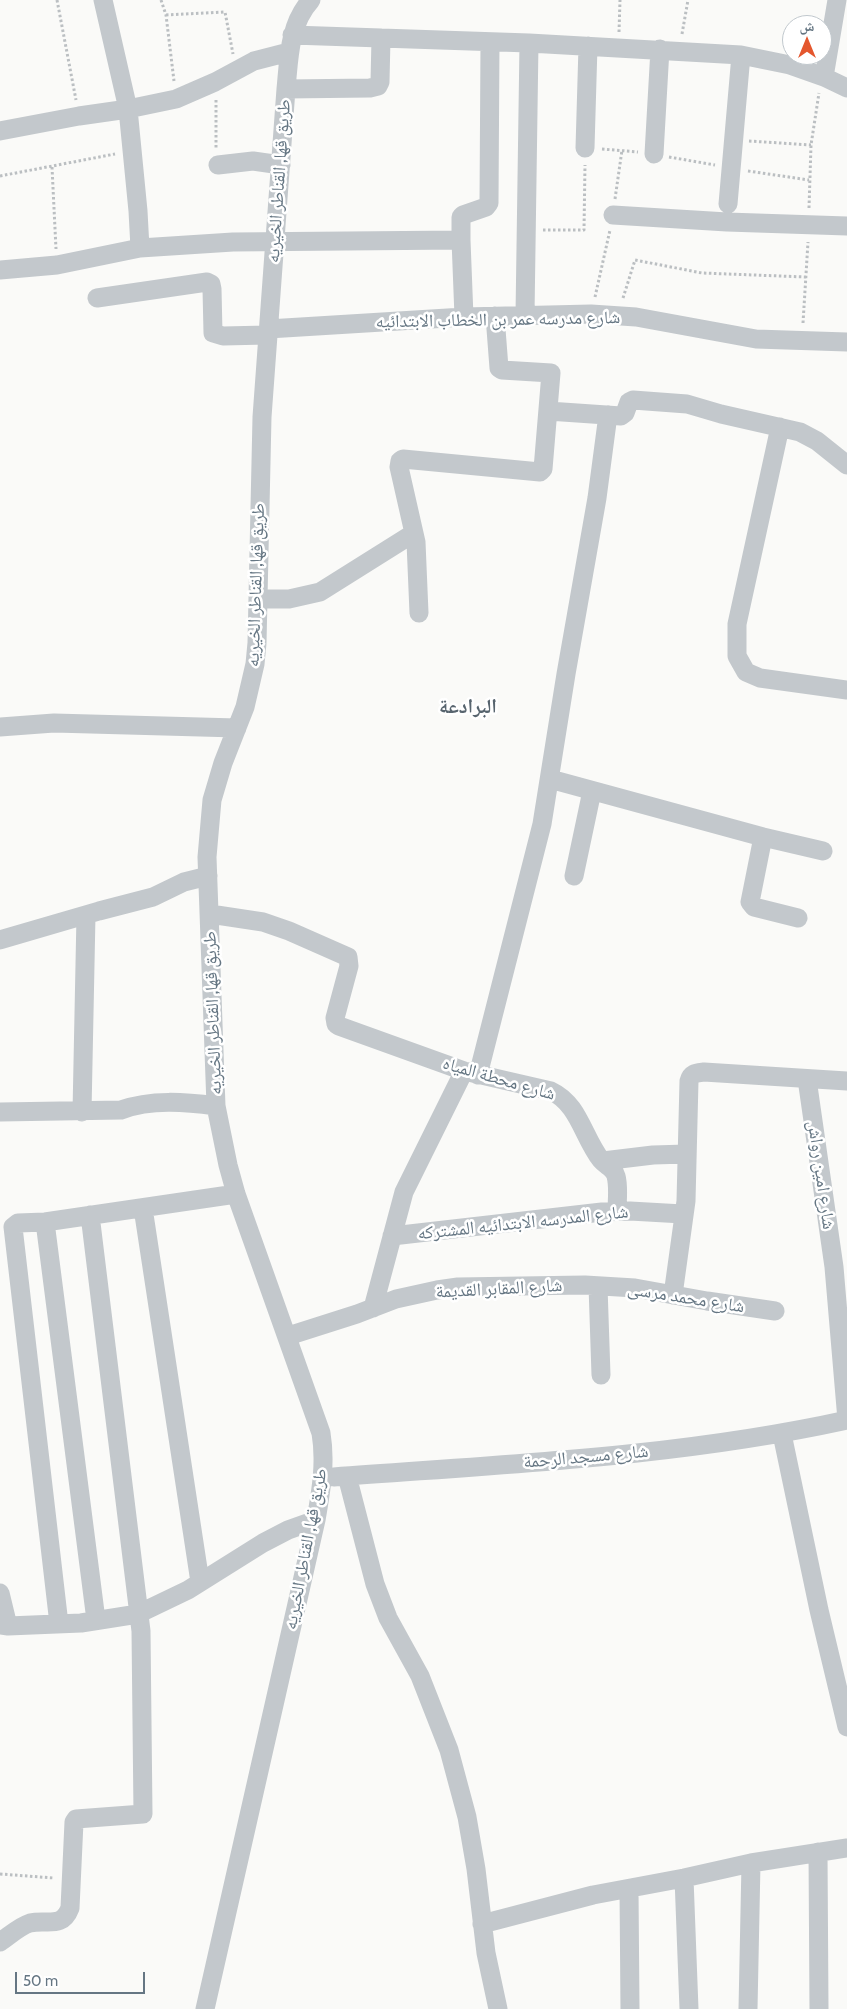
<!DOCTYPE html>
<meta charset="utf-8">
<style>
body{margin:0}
#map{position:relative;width:847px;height:2009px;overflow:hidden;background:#fafaf8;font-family:Cabin,"Noto Naskh Arabic",sans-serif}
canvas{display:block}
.north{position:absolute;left:782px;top:15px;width:50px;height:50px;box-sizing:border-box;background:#fff;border:1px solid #c1c8cd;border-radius:50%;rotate:0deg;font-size:14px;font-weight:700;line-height:20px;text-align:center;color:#657683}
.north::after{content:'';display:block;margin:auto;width:18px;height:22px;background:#e4572e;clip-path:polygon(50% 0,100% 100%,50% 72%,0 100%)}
.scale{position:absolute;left:15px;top:1972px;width:130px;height:22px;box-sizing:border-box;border:2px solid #657683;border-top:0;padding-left:6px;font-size:15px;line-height:18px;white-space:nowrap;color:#657683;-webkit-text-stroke:4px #fff;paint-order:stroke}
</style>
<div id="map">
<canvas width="847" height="2009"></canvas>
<div class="north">ش</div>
<div class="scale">50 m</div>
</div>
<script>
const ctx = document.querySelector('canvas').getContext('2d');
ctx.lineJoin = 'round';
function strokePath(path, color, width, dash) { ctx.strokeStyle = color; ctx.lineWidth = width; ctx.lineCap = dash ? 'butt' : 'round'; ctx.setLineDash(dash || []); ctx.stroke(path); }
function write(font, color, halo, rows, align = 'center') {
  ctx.font = font + ' Cabin,"Noto Naskh Arabic",sans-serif'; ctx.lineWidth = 5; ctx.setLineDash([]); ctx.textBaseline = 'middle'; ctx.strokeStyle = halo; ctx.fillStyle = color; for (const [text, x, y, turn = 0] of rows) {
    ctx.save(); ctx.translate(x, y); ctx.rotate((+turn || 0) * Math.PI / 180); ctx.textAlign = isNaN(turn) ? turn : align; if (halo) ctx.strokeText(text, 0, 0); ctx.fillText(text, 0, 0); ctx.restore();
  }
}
strokePath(new Path2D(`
 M57,0L76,100
 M161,0L166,15L174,81
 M166,15L225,12L233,54
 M619,32L620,0
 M682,34L688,0
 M216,100V149
 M749,141L811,145
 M602,149L638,152
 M669,157L715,165
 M52,167L56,249
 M748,171L809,180
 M0,176L115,154
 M615,199L622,150
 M809,208L811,145L819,93
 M543,230H584L585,165
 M595,297L610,230
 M623,298L635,260L702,273L806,277
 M803,323L808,242
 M0,1874L54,1878`), '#bbbfc2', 3, [2.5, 2.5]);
strokePath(new Path2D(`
 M103,0L128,109L138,211L140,248
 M292,35L529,43L741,55L790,65L824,77L847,88
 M824,77L837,0
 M286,89L370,88L378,86L380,82L381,38
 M0,131L79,116L128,109L176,99L215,82L254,61L289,52
 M585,148L588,46
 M654,154L660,49
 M218,165L253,161L281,165
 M728,204L741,55
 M613,215L727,222L847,226
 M461,240V217L463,215L486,207L489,203L490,42
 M0,270L57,265L140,248L233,242L461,240L464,317
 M97,298L207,282L211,284L212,289L213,333L223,336L267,335
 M525,315L529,43
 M268,329L464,317L591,314L636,317L756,339L847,342
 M548,411L621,416L625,413L629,402L633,400L687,404L721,414L800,432L817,441L847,465
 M780,427L737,624V656L746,672L760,678L847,690
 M259,599H289L320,592L414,533
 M419,613L416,542L399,467L400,461L403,459L540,472L543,469L551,373L502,370L499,368L495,316
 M0,727L54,723L237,728
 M550,779L763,837L823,851
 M763,837L750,902L754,907L798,918
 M574,876L592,791
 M210,914L263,922L289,931L348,957L349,966L335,1018L336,1024L339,1026L464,1071L551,1091C579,1104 583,1137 601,1160C606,1166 614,1168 616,1176C619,1187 617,1200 617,1211
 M0,940L99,911L153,897L184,882L208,876
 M478,1075L542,824L566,674L597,498L608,415
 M807,1079L834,1267L847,1420
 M0,1112L121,1110C151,1099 186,1102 216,1106
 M82,1112L86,915
 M603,1161L653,1155L686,1154
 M143,1208L200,1582
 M45,1222L96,1620
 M392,1236L602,1212L630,1211L683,1214
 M598,1286L601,1375
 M673,1295L686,1201L689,1081C691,1073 696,1073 704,1072L847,1081
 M373,1308L404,1192L464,1071
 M288,1336L357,1314L396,1299L437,1290L458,1287L585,1285L635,1288L707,1301L775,1311
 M782,1434L819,1610L847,1727
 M347,1476L375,1584L388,1618L420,1676L449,1750L467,1817L476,1869L486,1953L498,2009
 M334,1477C506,1464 679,1457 847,1420
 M0,1593L8,1626
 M59,1624L13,1227L18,1223L45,1222L236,1194
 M0,1625L8,1626L81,1623L138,1614L188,1590L263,1543L288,1530L316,1520
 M818,1852L819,2009
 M684,1878L689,2009
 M629,1889L630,2009
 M482,1924L593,1895L684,1878L751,1863L847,1848
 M0,1942C9,1936 20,1926 30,1923C47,1919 62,1929 70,1908L74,1822L76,1819L143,1814L141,1631L90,1215
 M205,2009L316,1520C321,1491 326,1463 321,1433L236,1194L228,1165L216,1106L207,857L212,800L223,763L245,707L255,664L257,643L262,417L286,89C289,58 289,24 311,0
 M748,2009L751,1863`), '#c3c8cc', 19);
write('18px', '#657683', '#fff', [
 ["طريق قها, القناطر الخيريه",279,181,-86],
 ["شارع مدرسه عمر بن الخطاب الابتدائيه",498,320,-1],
 ["طريق قها, القناطر الخيريه",256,585,-88],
 ["طريق قها, القناطر الخيريه",213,1013,-92],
 ["شارع محطة المياه",499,1079,16],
 ["شارع امين رواش",821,1175,82],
 ["شارع المدرسه الابتدائيه المشتركه",523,1223,-6],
 ["شارع المقابر القديمة",499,1289,-3],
 ["شارع محمد مرسى",686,1298,9],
 ["شارع مسجد الرحمة",586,1457,-5],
 ["طريق قها, القناطر الخيريه",306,1549,-79]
]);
write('bold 20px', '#57646e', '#fff', [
 ["البرادعة",468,707]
]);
</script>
